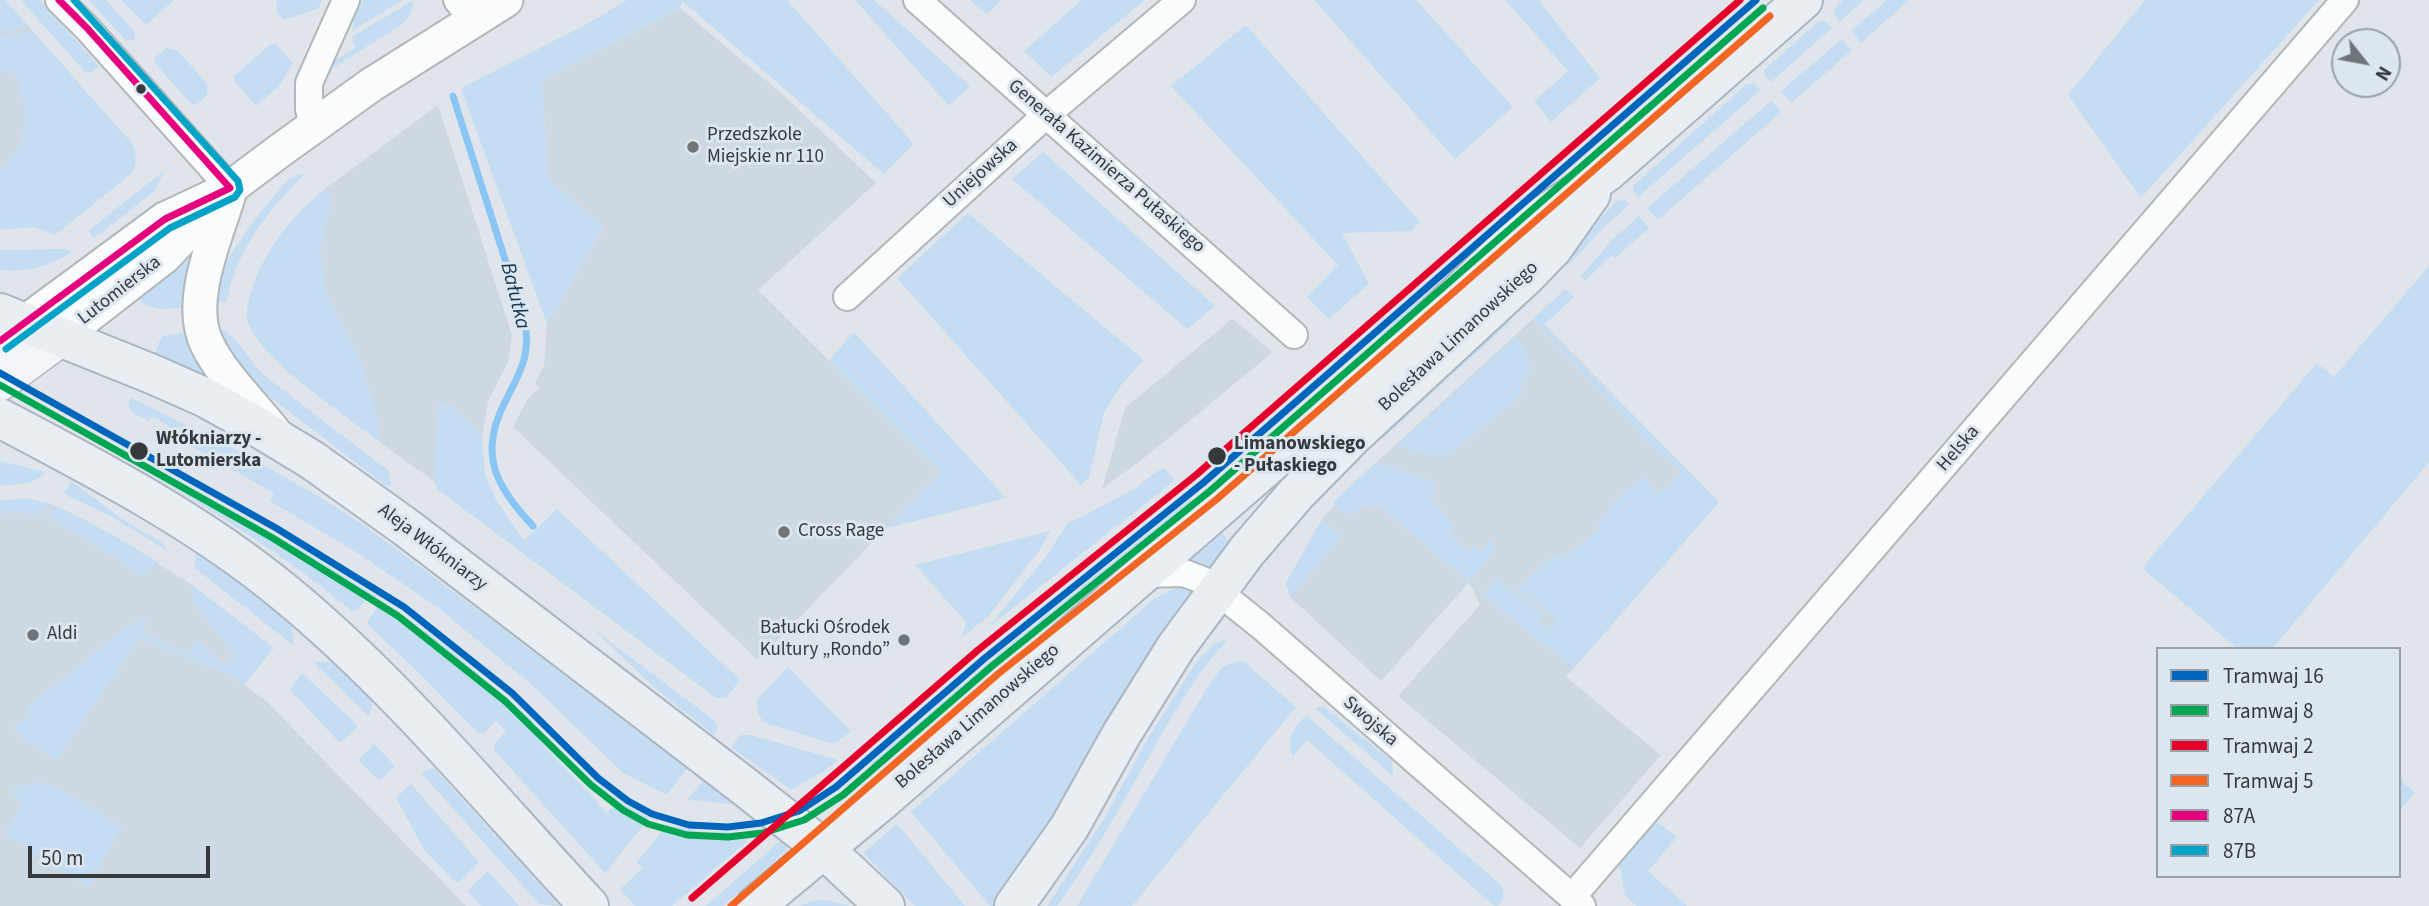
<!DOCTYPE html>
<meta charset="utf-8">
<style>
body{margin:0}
#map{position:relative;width:2429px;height:906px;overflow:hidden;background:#dfe5ea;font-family:"Source Sans 3",sans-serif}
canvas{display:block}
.legend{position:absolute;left:2156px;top:647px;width:245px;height:231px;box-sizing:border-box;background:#dbe6ee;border:2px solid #99a1a7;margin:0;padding:9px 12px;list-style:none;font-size:21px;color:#35393c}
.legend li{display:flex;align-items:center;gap:14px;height:35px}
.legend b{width:35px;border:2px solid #99a1a7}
.north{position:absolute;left:2331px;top:28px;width:70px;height:70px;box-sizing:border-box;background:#dbe6ee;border:2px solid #99a1a7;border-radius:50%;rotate:121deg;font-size:19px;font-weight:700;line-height:28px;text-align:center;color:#35393c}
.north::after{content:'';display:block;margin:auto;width:24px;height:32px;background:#707579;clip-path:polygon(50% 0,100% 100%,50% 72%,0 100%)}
.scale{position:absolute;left:28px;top:846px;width:182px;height:32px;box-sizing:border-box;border:4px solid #35393c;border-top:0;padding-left:9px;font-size:21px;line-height:24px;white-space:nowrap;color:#35393c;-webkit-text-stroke:5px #dbe6ee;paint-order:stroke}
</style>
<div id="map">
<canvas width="2429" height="906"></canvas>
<ul class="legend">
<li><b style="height:9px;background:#0065bd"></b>Tramwaj 16</li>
<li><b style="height:9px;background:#00a651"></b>Tramwaj 8</li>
<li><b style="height:9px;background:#e4002b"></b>Tramwaj 2</li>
<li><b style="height:9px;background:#f26522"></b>Tramwaj 5</li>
<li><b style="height:9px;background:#e5007d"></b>87A</li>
<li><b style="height:9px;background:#03a3c7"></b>87B</li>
</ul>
<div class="north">N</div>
<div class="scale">50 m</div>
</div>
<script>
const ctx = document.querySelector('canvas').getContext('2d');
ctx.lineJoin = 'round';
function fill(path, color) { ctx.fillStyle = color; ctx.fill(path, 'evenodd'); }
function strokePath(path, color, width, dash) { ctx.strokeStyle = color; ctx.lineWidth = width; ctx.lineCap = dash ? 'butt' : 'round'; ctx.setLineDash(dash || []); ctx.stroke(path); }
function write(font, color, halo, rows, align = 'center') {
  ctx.font = font + ' "Source Sans 3",sans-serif'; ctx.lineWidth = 6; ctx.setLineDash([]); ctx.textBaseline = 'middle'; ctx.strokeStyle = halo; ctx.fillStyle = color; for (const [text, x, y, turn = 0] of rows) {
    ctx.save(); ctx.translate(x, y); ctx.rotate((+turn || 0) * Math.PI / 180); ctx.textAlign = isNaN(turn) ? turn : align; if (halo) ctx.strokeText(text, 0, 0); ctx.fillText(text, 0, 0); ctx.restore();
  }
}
fill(new Path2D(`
 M0,0H5L78,82L0,200Z
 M680,8L781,93L876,183L758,290L941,472L758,660L513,427L527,400L539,388L535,383L544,366L547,324L603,228L548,180L542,80Z
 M438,105L512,335L508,362L488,402L482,437L434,481L381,443L280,235L303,208L326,188Z
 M1232,319L1273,352L1148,455L1102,489L1125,408Z
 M1533,319L1544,324L1719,502L1566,677L1661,755L1580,848L1398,696L1480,605L1469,582L1381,681L1290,597L1286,583L1322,519L1354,483Z
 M23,498L48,503L86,520L191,584L210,605L245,659L234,677L267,702L466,906H0V501Z`), '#cdd8e2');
fill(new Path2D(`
 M0,0H5L28,26L0,32Z
 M21,0H40L99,66L91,73L85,72Z
 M89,0H106L134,31L135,40L126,41Z
 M121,0H174L146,25Z
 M277,0H322L319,8L284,20L276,11Z
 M362,0H403L352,31L354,17Z
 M414,0L410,15L401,25L333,68H331L333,61L355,48L352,37Z
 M627,0H787L914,144L884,174L682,1L680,8L542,80L548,179L603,227L547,324L461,88L589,23Z
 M855,0H874L970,86L949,106Z
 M970,0H1002L986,14Z
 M1082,0H1145L1051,77L1024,51Z
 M1314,0H1416L1513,107L1455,159Z
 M1505,0H1542L1540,2L1600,78L1551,122L1534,101L1568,71Z
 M1843,0H1864L1840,21L1834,14L1835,8Z
 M1887,0H1909L1861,43L1851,31Z
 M2145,0H2319L2141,198L2068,95Z
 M1819,21H1825L1832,28L1771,82L1764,75L1765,69Z
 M1246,25L1420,222L1411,231L1342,233L1369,284L1329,319L1307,297L1338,265L1171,86Z
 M32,31L132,143C137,154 137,163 132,173L55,235L35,227L0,230V170C32,142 28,110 15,73L0,72V37Z
 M1842,39L1852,50L1791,103L1781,91Z
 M271,44H276L293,63L279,86L256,106L234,81V76Z
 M166,48L178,51L208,85L207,95L197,104H191L155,63V58Z
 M1747,84H1755L1761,90L1638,197L1633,191V186Z
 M1771,101L1781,112L1658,220L1647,208Z
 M1043,152L1215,306L1187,329L1012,179Z
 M164,171L155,191L94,238L88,231Z
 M297,174L304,175C269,209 235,252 227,301L212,303C215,293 217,282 221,272C229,253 280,182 297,174Z
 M326,188L331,199L320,248L325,291L360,360L375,409L381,443C348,417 259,359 248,322C245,313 248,304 250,296C262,251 292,217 326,188Z
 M1625,200L1629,205L1600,231L1568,266L1563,258L1617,201Z
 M1521,210L1387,343L1380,335Z
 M968,213L1144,360L1122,384L1104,412L1089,478L1081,485L897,278Z
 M1639,216L1649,228L1615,258L1611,256L1585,281L1580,277L1612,240Z
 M64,249L72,252C50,266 27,273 0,270V250Z
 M195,255L188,307C172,309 150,313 138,298Z
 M2429,266V462L2272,649H2238L2142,568L2317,363L2334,377Z
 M1565,289L1574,297L1544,325L1719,502L1574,668L1483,595L1498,577L1511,593L1513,591L1543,614L1538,621L1550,629L1557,620L1517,588L1556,554L1562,560L1601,527L1597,522L1611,510L1609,507L1643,477L1658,494L1682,473L1664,454L1661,456L1533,319Z
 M1504,316L1510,322L1382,439L1373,436Z
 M223,330C236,335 253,365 266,377L389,471L391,486L385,485L261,390L242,372L215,332Z
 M190,332L211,375L208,378L154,354L162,336Z
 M854,332L1006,498L887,528L941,472L829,360Z
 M1516,337C1529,353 1536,370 1520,387L1524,392L1449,455L1430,456L1397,445Z
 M131,398L250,457L321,498L365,526L489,618L687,769L667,795L623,773L532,685L441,610L361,555L270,501L274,493L166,432L169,426L152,416L149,421L133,413L128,405Z
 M438,404L453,406L482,437L485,475L496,500L524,541L557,509L740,680L726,698H716L437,489L434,481Z
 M97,435C197,492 301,545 397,611C445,644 490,683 534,722L531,729L535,734L538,733L541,743L594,798L606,813L614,805L599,790L600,786L622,803L649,818L605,873L494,750V744L506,731L496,721L484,733H478L419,673L368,625V620L380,604L370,595L357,610L352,611C272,545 183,492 93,441Z
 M0,461L45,472C34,486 16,484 0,486Z
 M1376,462L1429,480L1435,487L1436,492L1430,499L1456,527L1450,533L1467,552L1473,546L1479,552L1491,539L1495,551L1469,582L1381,507L1369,505L1351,514L1341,511L1333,502Z
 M1164,468L1175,480L989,627L1047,555L1067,524L1133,490L1160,469Z
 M71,481L122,519L161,542L168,551L107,514L64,494Z
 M23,498L48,503L46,509L40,515L16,512L0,514V501Z
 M1191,499L1199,508L1057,612L875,769L870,764L1002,651Z
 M58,507L113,535L159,563L139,577L125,563L49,518L51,511Z
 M1322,519L1341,537L1290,597L1286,583Z
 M1217,528L1234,546L1213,573L1200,565L1179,562Z
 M1050,531L1039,551L988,617L962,637L966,622L915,565Z
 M196,551L292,623L294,646L195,568Z
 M191,584L274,648L244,685L234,677L140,638L56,760L24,739L13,728L31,714L26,707L130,625L147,618L143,633L189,654L197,640L223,667L235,656L197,608L192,600Z
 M1187,587L1200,590L997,906H990L911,812L1154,599L1171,590Z
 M592,628L714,720L718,727L714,735L656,689Z
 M1228,639C1194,676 1169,721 1145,764C1117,813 1090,861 1057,906H1047L1102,822L1150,735L1195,664L1213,644Z
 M1242,660L1296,707L1132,906H1077L1210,683L1223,666Z
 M313,662H332L373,701L369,716Z
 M788,667L851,731L834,744L765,723L758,715L757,699Z
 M302,673L355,723L357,727L340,743L290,690Z
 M1324,707L1392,761L1393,776L1315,708Z
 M1306,715L1502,886L1504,898L1498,906H1494L1307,740L1293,756C1285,738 1294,729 1306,715Z
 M741,735H751L838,760L824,771L791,790L731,747Z
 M374,744L395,766L379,781L358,760Z
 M433,767L559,906L539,904L421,773Z
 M2399,779L2415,793L2399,811Z
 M703,781L733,804L687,800Z
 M40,782L56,787L122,826L88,887L5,834L23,801L11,795L18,787Z
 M411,784L479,862L459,882L454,881L425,851L396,798Z
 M1656,821L1677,837L1648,871L1687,906H1637L1625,896L1621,870L1616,867Z
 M897,824L900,827L965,906H915L863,853Z
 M667,825L704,832H738L747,841L672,906H635L620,889L643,868L637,862Z
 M781,840L787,846L786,851L723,906H706Z
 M488,871L519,906H481L467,891Z
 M826,900L850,906H800L812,901Z`), '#c4ddf3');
strokePath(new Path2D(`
 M453,96L525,322C531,358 519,373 504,404C478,456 497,488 533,526`), '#8ac6f5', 7);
const minor = new Path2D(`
 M59,0L87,28L230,188
 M457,0L474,20
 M917,0L1294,335
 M313,127L309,109V83L346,0
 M847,297L1046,115L1182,0
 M1143,574L1184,573L1205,581L1261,626L1582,906
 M1572,897L2345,0`);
const tertiary = new Path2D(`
 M229,194C216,237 186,302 207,344C221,374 255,407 275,433
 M24,323L165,219L212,197
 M61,337L164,257L230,188L278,152L371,85L506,0`);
const secondary = new Path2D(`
 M0,341L24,323
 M0,382L61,337`);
const primary = new Path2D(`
 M0,313L152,374L204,397L246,420L312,460L407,528L740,783L824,849L885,906
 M0,418C99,470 199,522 285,593C398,686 490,800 589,906
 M755,906L885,798L1396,354L1530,225L1607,172L1803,0
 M1014,906L1069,828L1121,735L1176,647L1247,551L1296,494L1354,435L1527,275L1553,248L1591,194`);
strokePath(minor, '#b1b6b9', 30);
strokePath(tertiary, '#b1b6b9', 37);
strokePath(secondary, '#b1b6b9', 40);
strokePath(primary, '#abb6c0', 42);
strokePath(minor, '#fafbfc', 26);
strokePath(tertiary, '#fafbfc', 33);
strokePath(secondary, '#f2f4f7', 37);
strokePath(primary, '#e8eef2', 38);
strokePath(new Path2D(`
 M0,341L165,219L230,188L87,28L59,0`), '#e5007d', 7);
strokePath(new Path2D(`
 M6,349L170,228L235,197L240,190L238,181L74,0`), '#03a3c7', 7);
strokePath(new Path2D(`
 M0,373L276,528L404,607L512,693L598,778L628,801L652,814L689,825L728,827L761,823L799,811L836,787L985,658L1203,483L1756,0`), '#0065bd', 7);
strokePath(new Path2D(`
 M0,385L271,537L398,616L505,701L591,785L623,810L648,824L687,835L728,837L763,833L804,820L843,795L992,666L1210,491L1763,8`), '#00a651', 7);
strokePath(new Path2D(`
 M692,898L978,650L1196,475L1740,0`), '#e4002b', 7);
strokePath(new Path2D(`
 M731,906L998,674L1217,499L1770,16`), '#f26522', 7);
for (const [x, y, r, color] of [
 [141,89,6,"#35393c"],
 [693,147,7,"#707579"],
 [139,451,10,"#35393c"],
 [1217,456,10,"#35393c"],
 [784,532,7,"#707579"],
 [33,635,7,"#707579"],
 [904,640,7,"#707579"]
]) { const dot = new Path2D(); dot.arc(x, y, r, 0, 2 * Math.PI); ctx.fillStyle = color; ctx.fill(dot); strokePath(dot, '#dbe6ee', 2.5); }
write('19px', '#35393c', '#dbe6ee', [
 ["Przedszkole",707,136],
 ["Miejskie nr 110",707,158],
 ["Cross Rage",798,532],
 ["Bałucki Ośrodek",890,629,"right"],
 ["Kultury „Rondo”",890,651,"right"],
 ["Aldi",47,635]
], 'left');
write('19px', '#35393c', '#dbe6ee', [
 ["Generała Kazimierza Pułaskiego",1106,167,41],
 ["Uniejowska",981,174,-42],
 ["Lutomierska",120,291,-38],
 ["Bolesława Limanowskiego",1459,337,-43],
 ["Helska",1959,449,-49],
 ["Aleja Włókniarzy",432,548,37],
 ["Bolesława Limanowskiego",978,717,-41],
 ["Swojska",1370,722,41]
]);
write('bold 19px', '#35393c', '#dbe6ee', [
 ["Włókniarzy -",156,440],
 ["Lutomierska",156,462],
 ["Limanowskiego",1234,445],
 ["- Pułaskiego",1234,467]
], 'left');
write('italic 21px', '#133751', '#dbe6ee', [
 ["Bałutka",514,296,76]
]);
</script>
